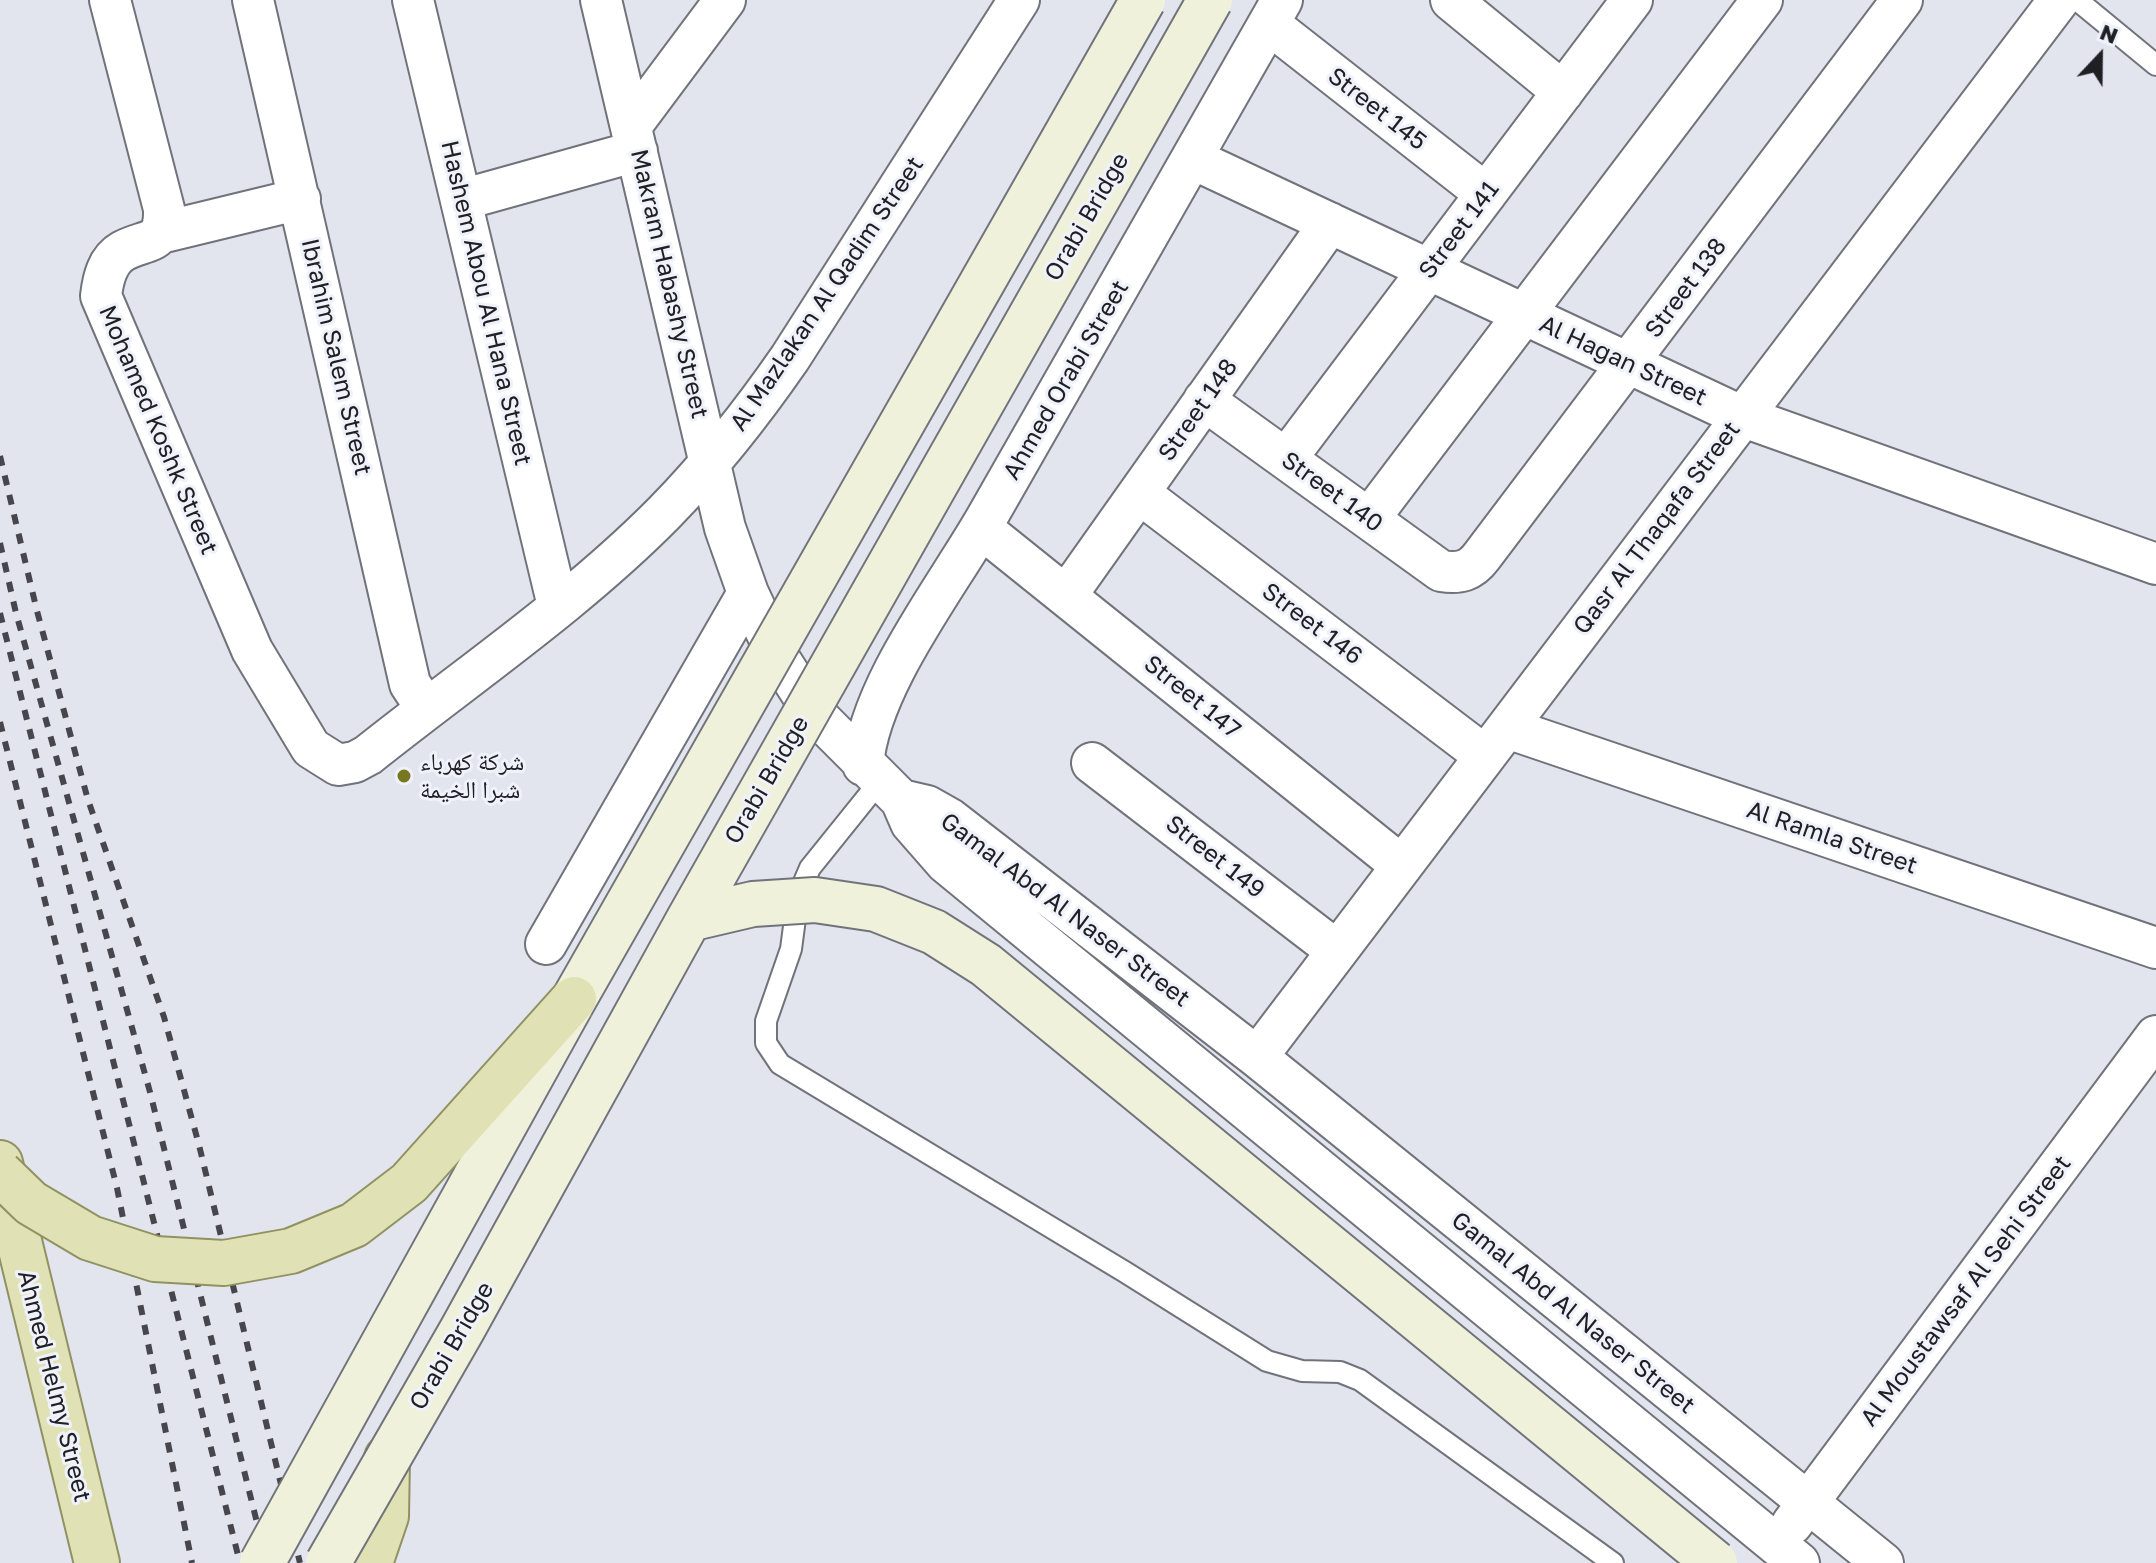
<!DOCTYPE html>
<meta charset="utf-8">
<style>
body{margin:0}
#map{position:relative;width:2156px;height:1563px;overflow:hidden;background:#e2e4ee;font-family:"Golos Text",sans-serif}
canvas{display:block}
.north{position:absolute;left:2060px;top:16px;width:80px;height:80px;-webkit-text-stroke:6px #eff2fb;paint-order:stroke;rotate:22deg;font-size:22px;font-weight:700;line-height:32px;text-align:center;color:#202024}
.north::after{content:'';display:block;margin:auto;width:28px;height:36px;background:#202024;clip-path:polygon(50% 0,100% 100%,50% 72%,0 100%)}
</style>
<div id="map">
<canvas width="2156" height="1563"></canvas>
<div class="north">N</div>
</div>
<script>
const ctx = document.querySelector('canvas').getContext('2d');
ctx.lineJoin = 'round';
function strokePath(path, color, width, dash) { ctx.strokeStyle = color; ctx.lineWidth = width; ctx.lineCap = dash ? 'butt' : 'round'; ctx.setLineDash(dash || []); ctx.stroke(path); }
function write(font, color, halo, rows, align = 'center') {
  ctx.font = font + ' "Golos Text","Noto Naskh Arabic",sans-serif'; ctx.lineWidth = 6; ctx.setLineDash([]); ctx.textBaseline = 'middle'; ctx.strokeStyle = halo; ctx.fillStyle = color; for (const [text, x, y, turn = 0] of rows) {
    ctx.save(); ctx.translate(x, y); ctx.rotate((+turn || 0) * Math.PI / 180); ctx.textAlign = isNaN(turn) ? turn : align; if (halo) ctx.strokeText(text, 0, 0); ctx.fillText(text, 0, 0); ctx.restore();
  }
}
const lane = new Path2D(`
 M2077,0L2156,65
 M880,781L810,868L798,896L791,949L766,1021V1043L780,1064L1125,1272L1267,1361L1302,1371L1340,1372L1360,1380L1613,1563`);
const street = new Path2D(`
 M110,0L164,209C165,246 148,238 123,251C107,260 103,279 101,296L252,650L311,748L338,765L355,762L368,755C467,676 575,603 664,513C711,465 752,413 790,358L1019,0
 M253,0L410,684L418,696L430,705
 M413,0L558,606
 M601,0L725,528L748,593L777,655L814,713L901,800L911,823L946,863L1799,1563
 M1451,0L1563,92
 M1269,24L1486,194
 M631,126L725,0
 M1193,159L1741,416L2156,564
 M461,200L637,151
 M160,233L300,199
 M1204,400L1441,571C1460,574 1471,571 1482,556L1902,0
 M1286,459L1632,0
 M1139,493L1485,756
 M1369,519L1762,0
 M981,528L1402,866
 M1066,596L1330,223
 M1507,728L2156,948
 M1092,763L1337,951
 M863,765C869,686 947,587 987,517C1086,345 1185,173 1282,0
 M901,800L927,806L950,819L1257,1057L1883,1563
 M546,944L748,593
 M1257,1057L2059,0
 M1792,1524L2156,1036`);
const primary = new Path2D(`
 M0,1163L97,1563
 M370,1563L386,1516L387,1458`);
strokePath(lane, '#71737b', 24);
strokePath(street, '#71737b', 44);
strokePath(primary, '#909262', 48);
strokePath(lane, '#fff', 20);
strokePath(street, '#fff', 40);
strokePath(primary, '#e0e2b5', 44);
strokePath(new Path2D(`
 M0,456L37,611L88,800L164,1017L199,1145L300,1563
 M0,543L16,613L150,1092L267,1563
 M0,613L240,1563
 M0,722L117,1188L192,1563`), '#46464c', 6, [10, 10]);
const secondaryBridge = new Path2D(`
 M689,919L753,904L815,900L876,909L934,932L986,965L1715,1563
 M262,1563L574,999L1143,0
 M328,1563L462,1330L689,919L1210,0`);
const primaryBridge = new Path2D(`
 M0,1173L31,1203L90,1238L155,1259L224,1263L291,1251L354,1225L409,1183L574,999`);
strokePath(secondaryBridge, '#71737b', 48, []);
strokePath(primaryBridge, '#909262', 48, []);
strokePath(secondaryBridge, '#f0f1da', 44);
strokePath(primaryBridge, '#e0e2b5', 44);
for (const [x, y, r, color] of [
 [404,776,8,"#76771e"]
]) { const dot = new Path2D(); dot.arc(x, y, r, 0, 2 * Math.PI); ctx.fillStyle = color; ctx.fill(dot); strokePath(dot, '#eff2fb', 3); }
write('24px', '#202024', '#eff2fb', [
 ["Street 145",1377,109,38],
 ["Orabi Bridge",1087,217,-60],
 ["Street 141",1459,230,-53],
 ["Makram Habashy Street",669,284,77],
 ["Street 138",1686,288,-53],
 ["Al Mazlakan Al Qadim Street",827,294,-56],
 ["Hashem Abou Al Hana Street",486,303,77],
 ["Ibrahim Salem Street",336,357,77],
 ["Al Hagan Street",1623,361,25],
 ["Ahmed Orabi Street",1066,380,-60],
 ["Street 148",1198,410,-55],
 ["Mohamed Koshk Street",158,430,67],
 ["Street 140",1332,492,36],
 ["Qasr Al Thaqafa Street",1657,528,-53],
 ["Street 146",1312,624,37],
 ["Street 147",1192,697,39],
 ["Orabi Bridge",767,780,-60],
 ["Al Ramla Street",1832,838,19],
 ["Street 149",1215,857,38],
 ["Gamal Abd Al Naser Street",1065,910,37],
 ["Al Moustawsaf Al Sehi Street",1966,1291,-53],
 ["Gamal Abd Al Naser Street",1573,1313,39],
 ["Orabi Bridge",452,1346,-60],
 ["Ahmed Helmy Street",54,1386,76]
]);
write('24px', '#202024', '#eff2fb', [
 ["شركة كهرباء",420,762],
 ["شبرا الخيمة",420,790]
], 'left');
</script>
